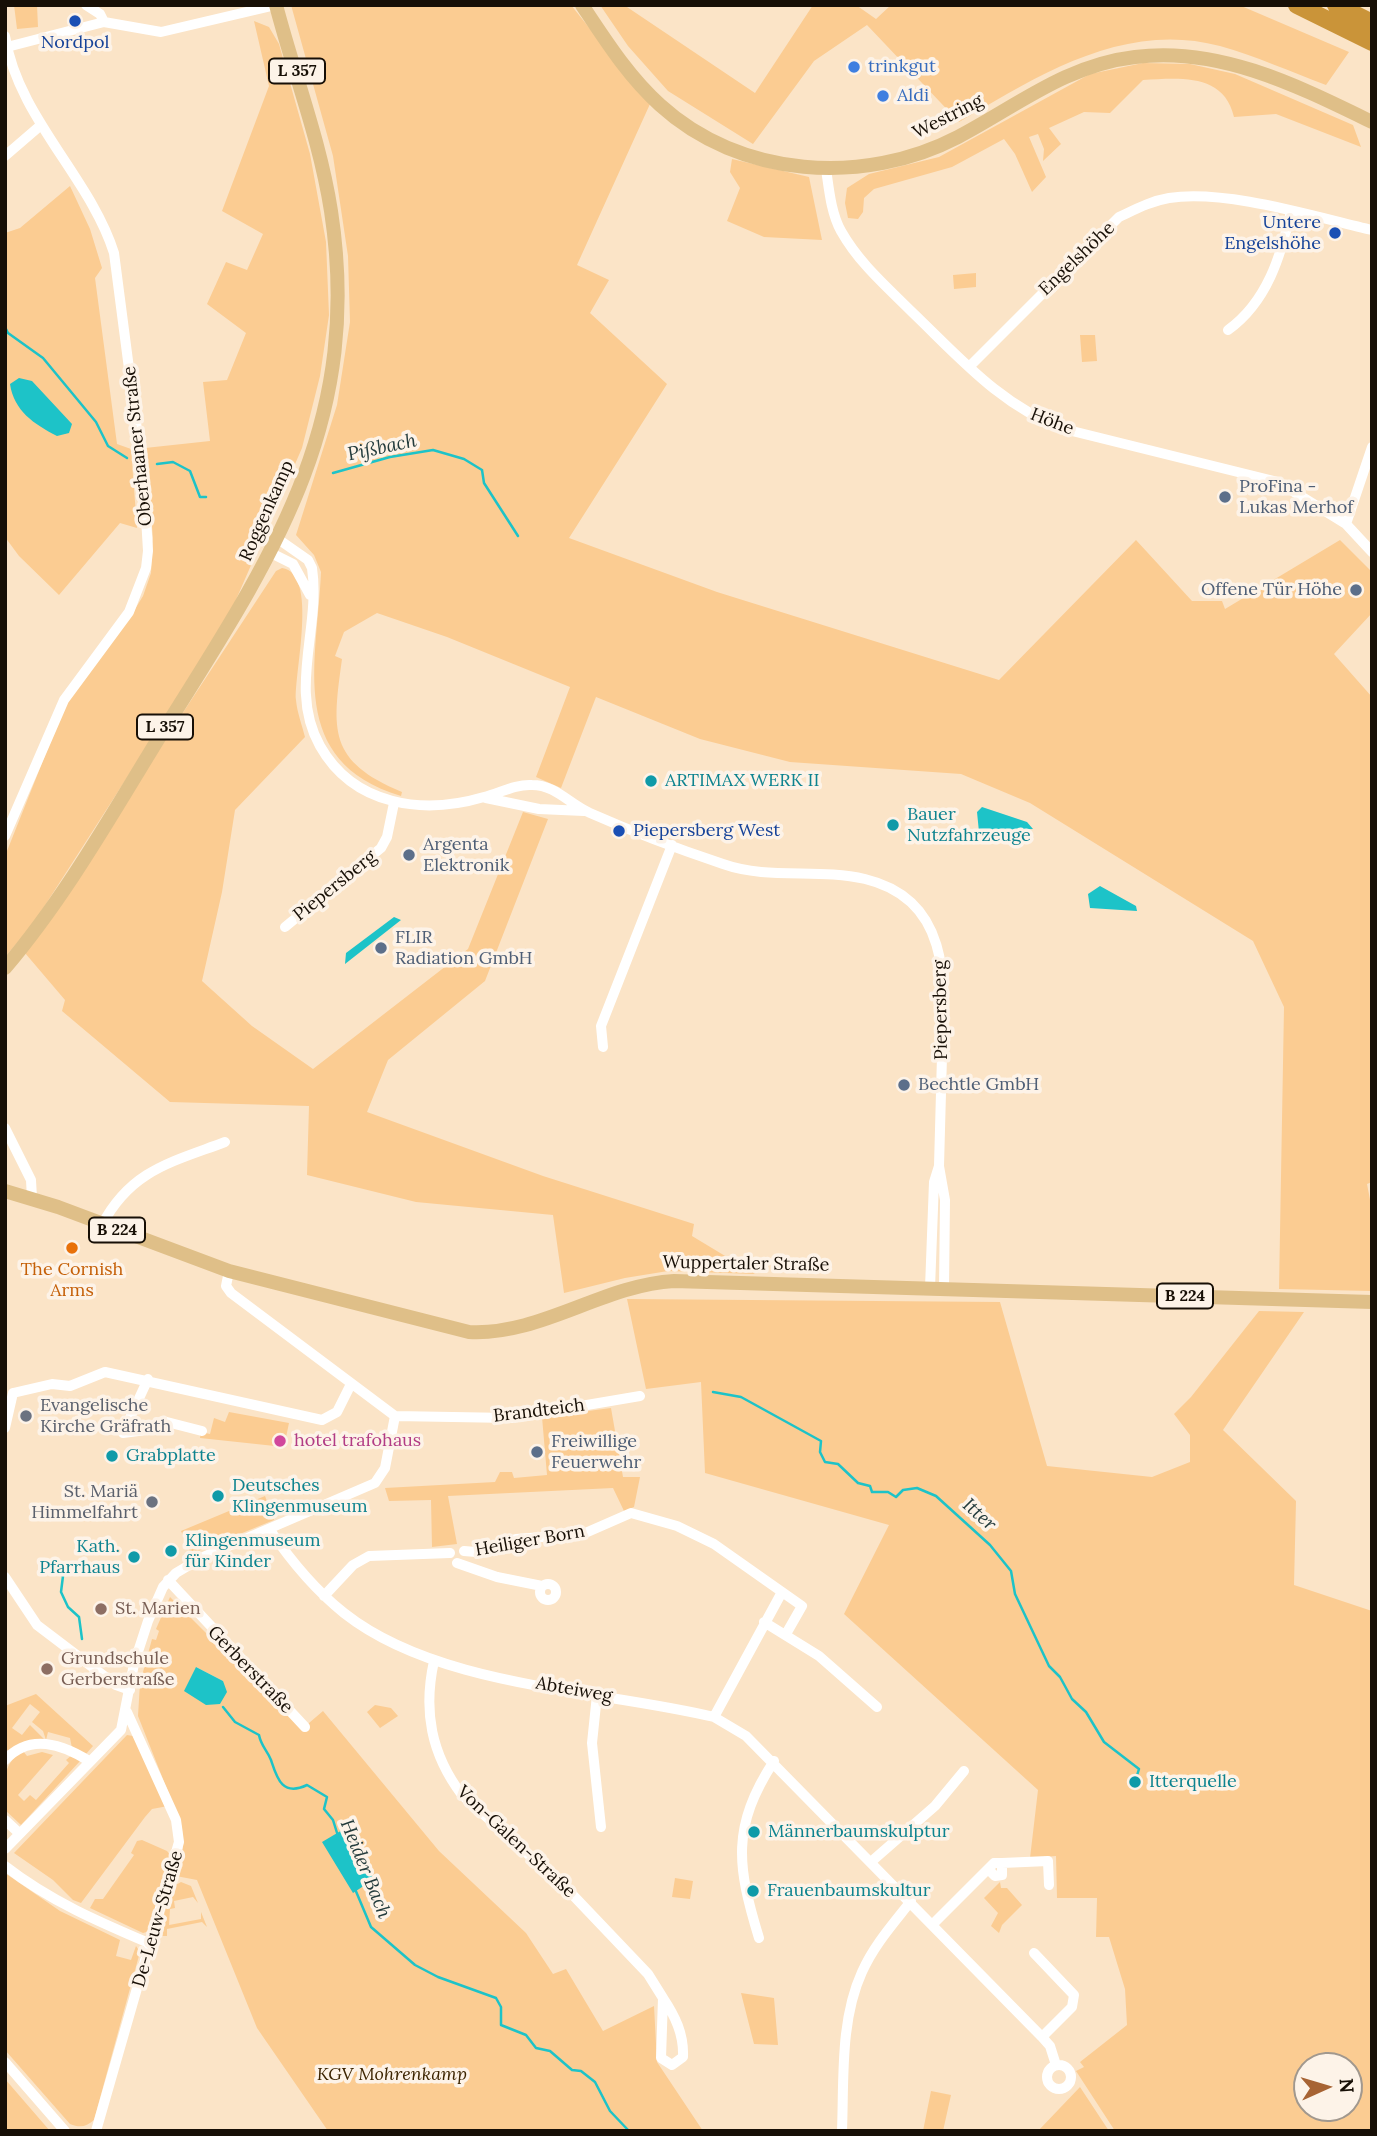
<!DOCTYPE html>
<meta charset="utf-8">
<style>
body{margin:0}
#map{position:relative;width:1377px;height:2136px;overflow:hidden;background:#fbe4c7;font-family:Lora,serif}
canvas{display:block}
.frame{position:absolute;inset:0;border:7px solid #170f06;pointer-events:none}
.north{position:absolute;left:1293px;top:2052px;width:70px;height:70px;box-sizing:border-box;background:#fdf3e8;border:2px solid #a1988e;border-radius:50%;rotate:86deg;font-size:19px;font-weight:700;line-height:28px;text-align:center;color:#170f06}
.north::after{content:'';display:block;margin:auto;width:24px;height:32px;background:#a76333;clip-path:polygon(50% 0,100% 100%,50% 72%,0 100%)}
</style>
<div id="map">
<canvas width="1377" height="2136"></canvas>
<div class="frame"></div>
<div class="north">N</div>
</div>
<script>
const ctx = document.querySelector('canvas').getContext('2d');
ctx.lineJoin = 'round';
function fill(path, color) { ctx.fillStyle = color; ctx.fill(path, 'evenodd'); }
function strokePath(path, color, width, dash) { ctx.strokeStyle = color; ctx.lineWidth = width; ctx.lineCap = dash ? 'butt' : 'round'; ctx.setLineDash(dash || []); ctx.stroke(path); }
function write(font, color, halo, rows, align = 'center') {
  ctx.font = font + ' Lora,serif'; ctx.lineWidth = 7; ctx.setLineDash([]); ctx.textBaseline = 'middle'; ctx.strokeStyle = halo; ctx.fillStyle = color; for (const [text, x, y, turn = 0] of rows) {
    ctx.save(); ctx.translate(x, y); ctx.rotate((+turn || 0) * Math.PI / 180); ctx.textAlign = isNaN(turn) ? turn : align; if (halo) ctx.strokeText(text, 0, 0); ctx.fillText(text, 0, 0); ctx.restore();
  }
}
fill(new Path2D(`
 M14,5H37L38,27L17,29Z
 M291,5H571L650,104L577,265L609,280L590,313L667,384L569,538L717,592L999,680L1136,540L1192,601H1222L1225,609L1340,540L1372,572V613L1334,654L1372,697V1182L1367,1184L1372,1210V1291L1279,1289L1284,1007L1253,941L1030,803L961,774L790,762L700,739L596,697L561,788L536,777L570,687L447,637L377,613L344,632L335,656L342,659C332,731 328,761 402,792L401,796C286,761 317,663 321,572L314,555L296,535L337,405L350,322L348,256L333,156Z
 M600,5H624L755,93L813,5H856L876,19L891,5H1239L1349,52L1326,85C1291,72 1256,56 1220,46C1124,20 1037,76 959,122L867,25L814,61L753,144L668,91L628,46Z
 M254,21L269,27L279,44L310,154L326,242L329,315L320,376L302,448L225,625L33,924L5,957V856L66,703L129,619L143,596L151,573L153,538L145,448L210,441L203,382L227,380L246,333L207,304L226,262L247,270L263,234L222,211L269,86Z
 M1143,63L1190,64L1235,74L1353,125L1361,147L1276,114L1234,117C1224,73 1180,78 1143,80L1110,113L1084,112L1049,128L1061,144L1043,161L1044,149L1038,134L1029,137L1046,177L1032,192L1015,154L1004,139L952,167L874,189L864,198L863,212L858,219L848,218L845,203L847,188L869,174L939,157L1090,74Z
 M732,159L809,177L822,240L764,237L727,221L740,188L730,172Z
 M70,186L90,229L102,268L95,278L117,444L131,449L137,528L120,523L59,595L19,556L5,537V233L20,228Z
 M976,273V287L954,289L953,275Z
 M1080,335H1095L1097,361L1082,362Z
 M282,568C319,573 294,673 296,700C297,712 302,725 305,737L235,810L222,892L202,981L252,1026L313,1069L468,949L523,812L548,819L485,981L388,1060L367,1112L543,1176L694,1224L692,1236L755,1274L668,1271L625,1278L564,1293L553,1215L416,1202L307,1175L309,1106L170,1102L62,1011L65,1000L25,953L276,571Z
 M627,1299L1000,1302L1047,1466L1152,1477L1190,1462V1435L1174,1414L1191,1397L1259,1311L1304,1312L1223,1430L1296,1501L1294,1585L1372,1611V2131H1115L1076,2071L1084,2067L1080,2062L1127,2025L1125,1989L1109,1937H1096L1097,1898H1057L1056,1856L1030,1858L1038,1790L844,1614L889,1525L705,1473L701,1382L646,1389ZM1307,2066H1349V2108H1307Z
 M611,1408L623,1477H640L634,1507L624,1511L613,1488L448,1496L457,1544L432,1547L431,1500L389,1501L385,1488L495,1482L500,1472H512L514,1478L547,1475L542,1417Z
 M229,1412L289,1423L284,1447L200,1438L201,1432L210,1434L214,1418L225,1422Z
 M265,1496L274,1520L191,1554L181,1531Z
 M170,1597L302,1729L323,1711L439,1851L526,1933L553,1974L566,1969L603,2031L654,2006L657,2062L703,2131H328L257,2028L197,1880L176,1876L183,1848L182,1827L138,1716L140,1683L152,1639L156,1640L159,1631L156,1629ZM196,1667L223,1681L206,1705ZM344,1829L374,1878L353,1892Z
 M36,1694L93,1746L86,1754L72,1748L70,1738L48,1732L46,1740L43,1731L32,1722L40,1712L30,1704L12,1728L22,1735L30,1725L44,1739L10,1752L5,1748V1706Z
 M375,1705L391,1708L398,1716L380,1728L367,1712Z
 M127,1735L133,1736L168,1806L152,1809L145,1817L81,1903L73,1900L53,1880L14,1853Z
 M23,1751L27,1756L42,1752L53,1755L18,1795L24,1801L30,1795L36,1800L69,1763L66,1760L73,1754L81,1760L21,1825L5,1810C5,1785 0,1765 23,1751Z
 M142,1840L167,1851L171,1856L150,1931L143,1933L90,1908L95,1899H103L134,1855L131,1853L137,1841Z
 M5,1873L60,1911L120,1940L116,1956L131,1960L136,1946L140,1952L94,2120C86,2127 80,2128 70,2124L5,2050Z
 M675,1878L693,1881L690,1899L672,1897Z
 M181,1882L191,1886L198,1903L193,1897L174,1901L175,1908L170,1909L169,1925L201,1919V1912L207,1927L202,1922L167,1929V1936H158L172,1887Z
 M1000,1882L1001,1888H1007L1022,1905L1002,1925L999,1933L991,1926L998,1913L984,1898Z
 M741,1993L774,1998L778,2045L754,2044Z
 M5,2079L50,2131H5Z
 M1080,2087L1109,2131H1038Z
 M931,2091L951,2095L943,2131H923Z`), '#fbcc92');
fill(new Path2D(`
 M19,378L32,381L72,424L69,433L57,436C34,424 14,411 10,384Z
 M982,807L1027,822L1033,829L979,832L977,812Z
 M1100,886L1136,906L1137,911L1090,908L1088,894Z
 M394,917L401,920L345,964L346,953Z
 M196,1667L223,1681L227,1692L220,1704L206,1705L184,1691Z
 M344,1829L374,1879L353,1893L322,1842Z`), '#1dc3c8');
strokePath(new Path2D(`
 M5,327L8,333L43,358L96,422L108,446L127,458
 M157,464L173,462L190,471L200,497H206
 M333,473L390,457L433,450L464,459L482,470L484,483L518,536
 M713,1392L741,1397L821,1441L820,1452L825,1462L838,1464L858,1483L870,1486L872,1492H888L896,1497L903,1490L917,1488L936,1496L990,1545L1011,1571L1015,1594L1049,1666L1060,1677L1072,1699L1086,1712L1104,1742L1139,1769L1135,1782
 M56,1566L63,1576L61,1592L68,1607L79,1617L82,1639
 M223,1707L235,1722L259,1735C261,1746 267,1750 271,1760C277,1778 282,1797 307,1785L327,1797L324,1809L333,1820L338,1836
 M355,1889L371,1927L415,1965L438,1977L496,1998L501,2007V2025L526,2035L536,2048L550,2051L572,2070L581,2071L595,2082L610,2111L629,2131`), '#1dc3c8', 2.5);
strokePath(new Path2D(`
 M86,5L100,14L104,22
 M5,36C18,118 90,177 114,253L144,484L148,551L146,568L129,612L64,700L5,836
 M7,47L104,22L161,32L276,5
 M5,156L41,125
 M826,169C829,189 831,213 841,231C859,263 886,286 912,312C959,357 1001,406 1064,429L1278,482L1346,524L1372,552
 M1228,330C1267,302 1281,256 1291,211
 M969,367L1119,217C1136,209 1151,201 1169,198C1226,189 1315,217 1372,230
 M1346,524L1372,447
 M278,539L308,560L312,568C321,628 288,689 320,746C354,806 423,815 484,797C500,793 515,784 532,785C556,785 569,804 590,813C633,832 678,849 723,864C768,880 819,868 865,879C953,900 945,986 942,1056C941,1093 940,1129 939,1166L934,1182L930,1288
 M271,553L293,564L310,595
 M486,798L539,809L584,811
 M285,927L381,848L387,837L394,803
 M603,1047L601,1026L672,845
 M5,1128L31,1180L32,1198
 M939,1166L945,1200L944,1289
 M102,1225C131,1170 172,1162 225,1142
 M229,1271L226,1286L231,1293L395,1416
 M13,1393L52,1384L70,1386L105,1372L322,1420L337,1412L351,1384
 M395,1416L510,1418L640,1396
 M5,1428L13,1393
 M123,1433L146,1430L163,1421L202,1431
 M123,1433L148,1379
 M270,1530C291,1561 314,1589 344,1613C439,1688 598,1689 714,1717L746,1736L1042,2037L1050,2046L1056,2065
 M464,1551L476,1552L516,1539L583,1534L631,1513L677,1526L714,1544L802,1606L786,1634
 M457,1563L497,1577L542,1586
 M5,1577L37,1625L116,1685L130,1690
 M168,1580L305,1727
 M540 1592a8 8 0 1 1 16 0a8 8 0 1 1-16 0Z
 M324,1596L353,1565L369,1556L450,1553
 M764,1622L819,1656L877,1707
 M434,1661C423,1711 431,1754 462,1795L569,1891L648,1974L663,1998L661,2058L672,2065L683,2057C684,2034 675,2016 663,1998
 M597,1695L592,1743L601,1827
 M714,1717L782,1592
 M5,1760C30,1733 62,1744 89,1761
 M5,1820L19,1833
 M5,1849L121,1730L134,1664L148,1621L163,1587L176,1573L203,1557L375,1483L385,1468L395,1416
 M872,1861L935,1806L964,1771
 M1002,1863L1048,1861L1049,1885
 M5,1866C50,1901 99,1922 151,1944
 M933,1924L994,1863H1002V1875L995,1876L988,1869
 M759,1938C737,1866 731,1827 774,1761
 M1034,1953L1074,1995L1072,2007L1042,2037
 M5,2062L65,2131
 M1047 2077a12 12 0 1 1 24 0a12 12 0 1 1-24 0Z
 M96,2131L179,1842L176,1820L127,1712
 M842,2131C844,2079 840,2020 862,1972C874,1945 893,1924 911,1901`), '#fff', 10);
strokePath(new Path2D(`
 M582,5C606,41 628,76 660,105C740,178 864,186 958,137C1017,106 1066,65 1135,57C1219,46 1298,86 1372,122
 M5,968C69,893 118,803 170,720C275,553 363,419 331,211C320,140 294,74 276,5
 M5,1191L58,1207L229,1271L469,1332C540,1336 603,1285 674,1281L1372,1302`), '#dfbf88', 14);
strokePath(new Path2D(`
 M1297,5L1372,42
 M1336,5L1372,23`), '#ca9439', 18);
for (const [x, y, r, color] of [
 [75,21,7,"#1a4fb4"],
 [854,67,7,"#3f7fe0"],
 [883,96,7,"#3f7fe0"],
 [1335,233,7,"#1a4fb4"],
 [1225,497,7,"#5c6f8a"],
 [1356,590,7,"#5c6f8a"],
 [651,781,7,"#0f9aa8"],
 [893,825,7,"#0f9aa8"],
 [619,831,7,"#1a4fb4"],
 [409,855,7,"#5c6f8a"],
 [381,948,7,"#5c6f8a"],
 [904,1085,7,"#5c6f8a"],
 [72,1248,7,"#e8710a"],
 [26,1416,7,"#6b7280"],
 [280,1441,7,"#d1479c"],
 [537,1452,7,"#5c6f8a"],
 [112,1456,7,"#0f9aa8"],
 [218,1496,7,"#0f9aa8"],
 [152,1502,7,"#6b7280"],
 [171,1551,7,"#0f9aa8"],
 [134,1557,7,"#0f9aa8"],
 [101,1609,7,"#8d6e63"],
 [47,1669,7,"#8d6e63"],
 [1135,1782,7,"#0f9aa8"],
 [754,1832,7,"#0f9aa8"],
 [753,1891,7,"#0f9aa8"]
]) { const dot = new Path2D(); dot.arc(x, y, r, 0, 2 * Math.PI); ctx.fillStyle = color; ctx.fill(dot); strokePath(dot, '#fdf3e8', 2.5); }
for (const [x, y, w] of [
 [297,71,56],
 [165,727,56],
 [117,1230,56],
 [1185,1296,56]
]) { const box = new Path2D(); box.roundRect(x - w / 2, y - 12.5, w, 25, 5); ctx.fillStyle = '#fdf3e8'; ctx.fill(box); strokePath(box, '#170f06', 2); }
write('bold 16px', '#170f06', null, [
 ["L 357",297,71],
 ["L 357",165,727],
 ["B 224",117,1230],
 ["B 224",1185,1296]
]);
write('18px', '#164399', '#fdf3e8', [
 ["Nordpol",75,43],
 ["Untere",1321,223,"right"],
 ["Engelshöhe",1321,244,"right"],
 ["Piepersberg West",633,831,"left"]
]);
write('18px', '#366cbe', '#fdf3e8', [
 ["trinkgut",868,67],
 ["Aldi",897,96]
], 'left');
write('18px', '#170f06', '#fdf3e8', [
 ["Westring",948,117,-27],
 ["Engelshöhe",1077,259,-44],
 ["Höhe",1052,422,21],
 ["Oberhaaner Straße",138,446,-96],
 ["Roggenkamp",267,511,-66],
 ["Piepersberg",335,886,-39],
 ["Piepersberg",941,1010,-91],
 ["Wuppertaler Straße",746,1264,1],
 ["Brandteich",539,1411,-7],
 ["Heiliger Born",530,1541,-10],
 ["Gerberstraße",250,1670,46],
 ["Abteiweg",574,1690,10],
 ["Von-Galen-Straße",516,1842,43],
 ["De-Leuw-Straße",158,1919,-74]
]);
write('18px', '#4e5e75', '#fdf3e8', [
 ["ProFina -",1239,487],
 ["Lukas Merhof",1239,508],
 ["Offene Tür Höhe",1342,590,"right"],
 ["Argenta",423,845],
 ["Elektronik",423,866],
 ["FLIR",395,938],
 ["Radiation GmbH",395,959],
 ["Bechtle GmbH",918,1085],
 ["Freiwillige",551,1442],
 ["Feuerwehr",551,1463]
], 'left');
write('18px', '#0d838f', '#fdf3e8', [
 ["ARTIMAX WERK II",665,781],
 ["Bauer",907,815],
 ["Nutzfahrzeuge",907,836],
 ["Grabplatte",126,1456],
 ["Deutsches",232,1486],
 ["Klingenmuseum",232,1507],
 ["Klingenmuseum",185,1541],
 ["für Kinder",185,1562],
 ["Kath.",120,1547,"right"],
 ["Pfarrhaus",120,1568,"right"],
 ["Itterquelle",1149,1782],
 ["Männerbaumskulptur",768,1832],
 ["Frauenbaumskultur",767,1891]
], 'left');
write('18px', '#c56008', '#fdf3e8', [
 ["The Cornish",72,1270],
 ["Arms",72,1291]
]);
write('18px', '#5b616d', '#fdf3e8', [
 ["Evangelische",40,1406],
 ["Kirche Gräfrath",40,1427],
 ["St. Mariä",138,1492,"right"],
 ["Himmelfahrt",138,1513,"right"]
], 'left');
write('18px', '#b23c85', '#fdf3e8', [
 ["hotel trafohaus",294,1441]
], 'left');
write('18px', '#785e54', '#fdf3e8', [
 ["St. Marien",115,1609],
 ["Grundschule",61,1659],
 ["Gerberstraße",61,1680]
], 'left');
write('italic 18px', '#3c2400', '#fdf3e8', [
 ["KGV Mohrenkamp",392,2075]
]);
write('italic 19px', '#233b3c', '#fdf3e8', [
 ["Pißbach",382,448,-12],
 ["Itter",979,1515,42],
 ["Heider Bach",365,1869,68]
]);
</script>
